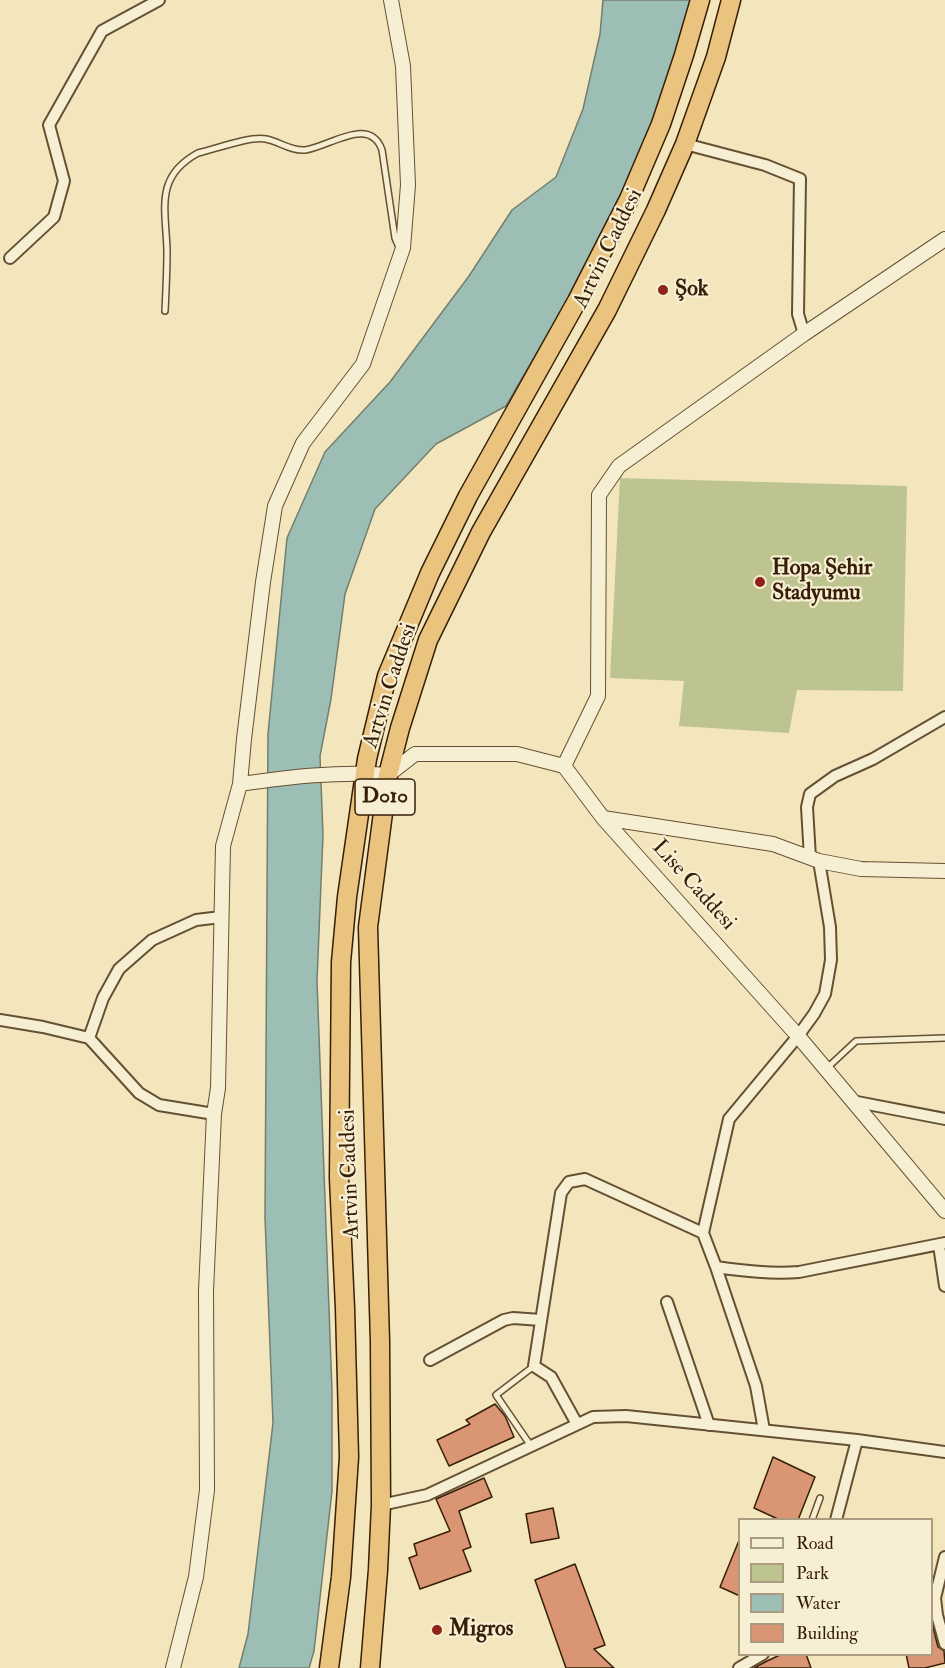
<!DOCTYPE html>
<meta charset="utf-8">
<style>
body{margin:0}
#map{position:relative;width:945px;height:1668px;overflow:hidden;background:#f3e6bc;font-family:"IM FELL Double Pica",serif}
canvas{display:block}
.legend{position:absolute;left:738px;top:1518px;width:195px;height:138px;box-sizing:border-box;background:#f7efd3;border:2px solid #aa9b81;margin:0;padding:8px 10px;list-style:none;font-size:18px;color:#371e07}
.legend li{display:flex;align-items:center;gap:12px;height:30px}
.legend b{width:30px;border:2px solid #aa9b81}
</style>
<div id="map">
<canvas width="945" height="1668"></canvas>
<ul class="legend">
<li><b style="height:8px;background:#f7efd3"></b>Road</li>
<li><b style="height:16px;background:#bdc48f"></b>Park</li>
<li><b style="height:16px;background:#9cbeb5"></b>Water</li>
<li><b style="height:16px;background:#da9575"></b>Building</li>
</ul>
</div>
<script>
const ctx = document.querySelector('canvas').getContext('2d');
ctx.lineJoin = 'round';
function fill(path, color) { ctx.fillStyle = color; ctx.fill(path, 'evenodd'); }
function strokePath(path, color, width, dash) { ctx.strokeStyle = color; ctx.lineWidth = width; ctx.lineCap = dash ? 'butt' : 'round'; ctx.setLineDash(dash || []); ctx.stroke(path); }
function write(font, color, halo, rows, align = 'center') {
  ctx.font = font + ' "IM FELL Double Pica",serif'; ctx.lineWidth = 4.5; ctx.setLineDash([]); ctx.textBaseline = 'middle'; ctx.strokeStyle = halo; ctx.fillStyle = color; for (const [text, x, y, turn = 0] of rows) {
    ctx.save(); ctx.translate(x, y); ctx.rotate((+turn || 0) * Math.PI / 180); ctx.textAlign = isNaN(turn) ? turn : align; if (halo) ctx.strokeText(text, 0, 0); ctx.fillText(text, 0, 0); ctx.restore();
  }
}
fill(new Path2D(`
 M620,478L907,486L903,691L797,690L789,733L679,726L684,681L610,678Z`), '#bdc48f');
const water = new Path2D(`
 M603,0H696L661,120L590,261L506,406L436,444L375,509L345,594L331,699L320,756L323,835L317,981L332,1391V1491L314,1651L309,1668H239L248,1634L273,1423L265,1217L268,734L287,538L325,452L390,382L469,276L512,210L556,177L583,109L600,34Z`);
fill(water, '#9cbeb5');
strokePath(water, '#747e6f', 1.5);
const building = new Path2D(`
 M495,1404L505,1416L514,1437L449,1466L437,1440L470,1424L466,1420Z
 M773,1457L815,1477L798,1520H780L754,1508Z
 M484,1478L492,1497L459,1511L471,1547L463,1550L471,1571L420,1589L409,1558L417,1555L414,1544L450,1531L436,1499Z
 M553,1508L559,1538L531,1543L526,1514Z
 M740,1538V1596L720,1587Z
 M575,1564L605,1645L594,1649L614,1668H566L535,1580Z
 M932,1623L938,1647L944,1651L945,1663L925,1668H909L906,1654H932Z
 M782,1654H806L811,1668H754L767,1661Z`);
fill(building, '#da9575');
strokePath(building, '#371e07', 1.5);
const service = new Path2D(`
 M165,311C166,291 167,271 167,251C166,209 154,177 198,153C216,149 249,136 266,139C280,142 291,151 305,150C329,147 370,115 382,150L395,238L398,245L401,248
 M826,1069L856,1041L945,1038
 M531,1446L496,1395L534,1366
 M812,1520L820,1498`);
const minor = new Path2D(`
 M685,144L765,165L800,179L798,314L804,334
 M10,258L54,217L64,181L49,125L102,31L159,0
 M810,858L807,807L810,794L835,776L873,759L945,717
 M0,1020L43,1027L89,1038L139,1093L159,1105L214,1114
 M89,1038L103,998L119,969L152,940L196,920L221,917
 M852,1101L945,1119
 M939,1245L945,1286
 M716,1267C745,1271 771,1274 799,1272L945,1243
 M667,1302L709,1425
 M430,1360L504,1320L513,1318L541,1320
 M577,1424L551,1377L534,1366L561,1193L569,1182L585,1179L703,1233
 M764,1430L756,1386L716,1267L703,1233L729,1119L798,1036L814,1014L825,994L831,960L830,927L819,861
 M381,1505L427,1495L593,1417L626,1416L857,1440
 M836,1520L857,1440L945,1452
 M945,1557L935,1598L937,1615L945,1644
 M739,1668L763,1654`);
const tertiary = new Path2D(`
 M564,766L598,696L599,495L619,466L804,334L945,239
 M240,784L244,739L263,582L275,506L303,443L363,364L403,248L408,185L403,66L391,0
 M603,818L773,844L819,861L861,869L945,871
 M173,1668L196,1577L207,1490L206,1291L214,1114L218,1088L223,846L240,784C289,777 339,771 388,775L415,754H517L564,766L603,818L798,1036L945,1211`);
const trunk = new Path2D(`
 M329,1668L341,1577L349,1457L345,1308L339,1178L341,962L347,897L367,759L387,676L430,573L468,496L577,301L629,199L661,124L684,55L700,0
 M370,1668L378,1570L381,1505L380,1342L368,927L388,775L400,728L428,640L481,532L607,310L656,210L685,144L716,57L731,0`);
strokePath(service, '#665034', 8);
strokePath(minor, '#665034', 14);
strokePath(tertiary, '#665034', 16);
strokePath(trunk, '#371e07', 21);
strokePath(service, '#f7efd3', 5);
strokePath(minor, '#f7efd3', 10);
strokePath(tertiary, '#f7efd3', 14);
strokePath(trunk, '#eac37e', 18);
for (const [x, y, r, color] of [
 [663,290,6,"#8f2418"],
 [760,582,6,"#8f2418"],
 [437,1630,6,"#8f2418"]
]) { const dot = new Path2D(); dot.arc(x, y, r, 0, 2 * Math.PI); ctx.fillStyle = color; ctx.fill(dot); strokePath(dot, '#f7efd3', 2); }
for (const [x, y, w] of [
 [385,797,60]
]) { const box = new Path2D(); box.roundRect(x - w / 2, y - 18, w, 36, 4.5); ctx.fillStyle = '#f7efd3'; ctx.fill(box); strokePath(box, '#371e07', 1.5); }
write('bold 21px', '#371e07', null, [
 ["D010",385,797]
]);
write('22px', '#371e07', '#f7efd3', [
 ["Artvin Caddesi",609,249,-64],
 ["Artvin Caddesi",391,686,-72],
 ["Lise Caddesi",693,886,48],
 ["Artvin Caddesi",351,1174,-92]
]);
write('bold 22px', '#371e07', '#f7efd3', [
 ["Şok",675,290],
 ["Hopa Şehir",772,569],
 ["Stadyumu",772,594],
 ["Migros",449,1630]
], 'left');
</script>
